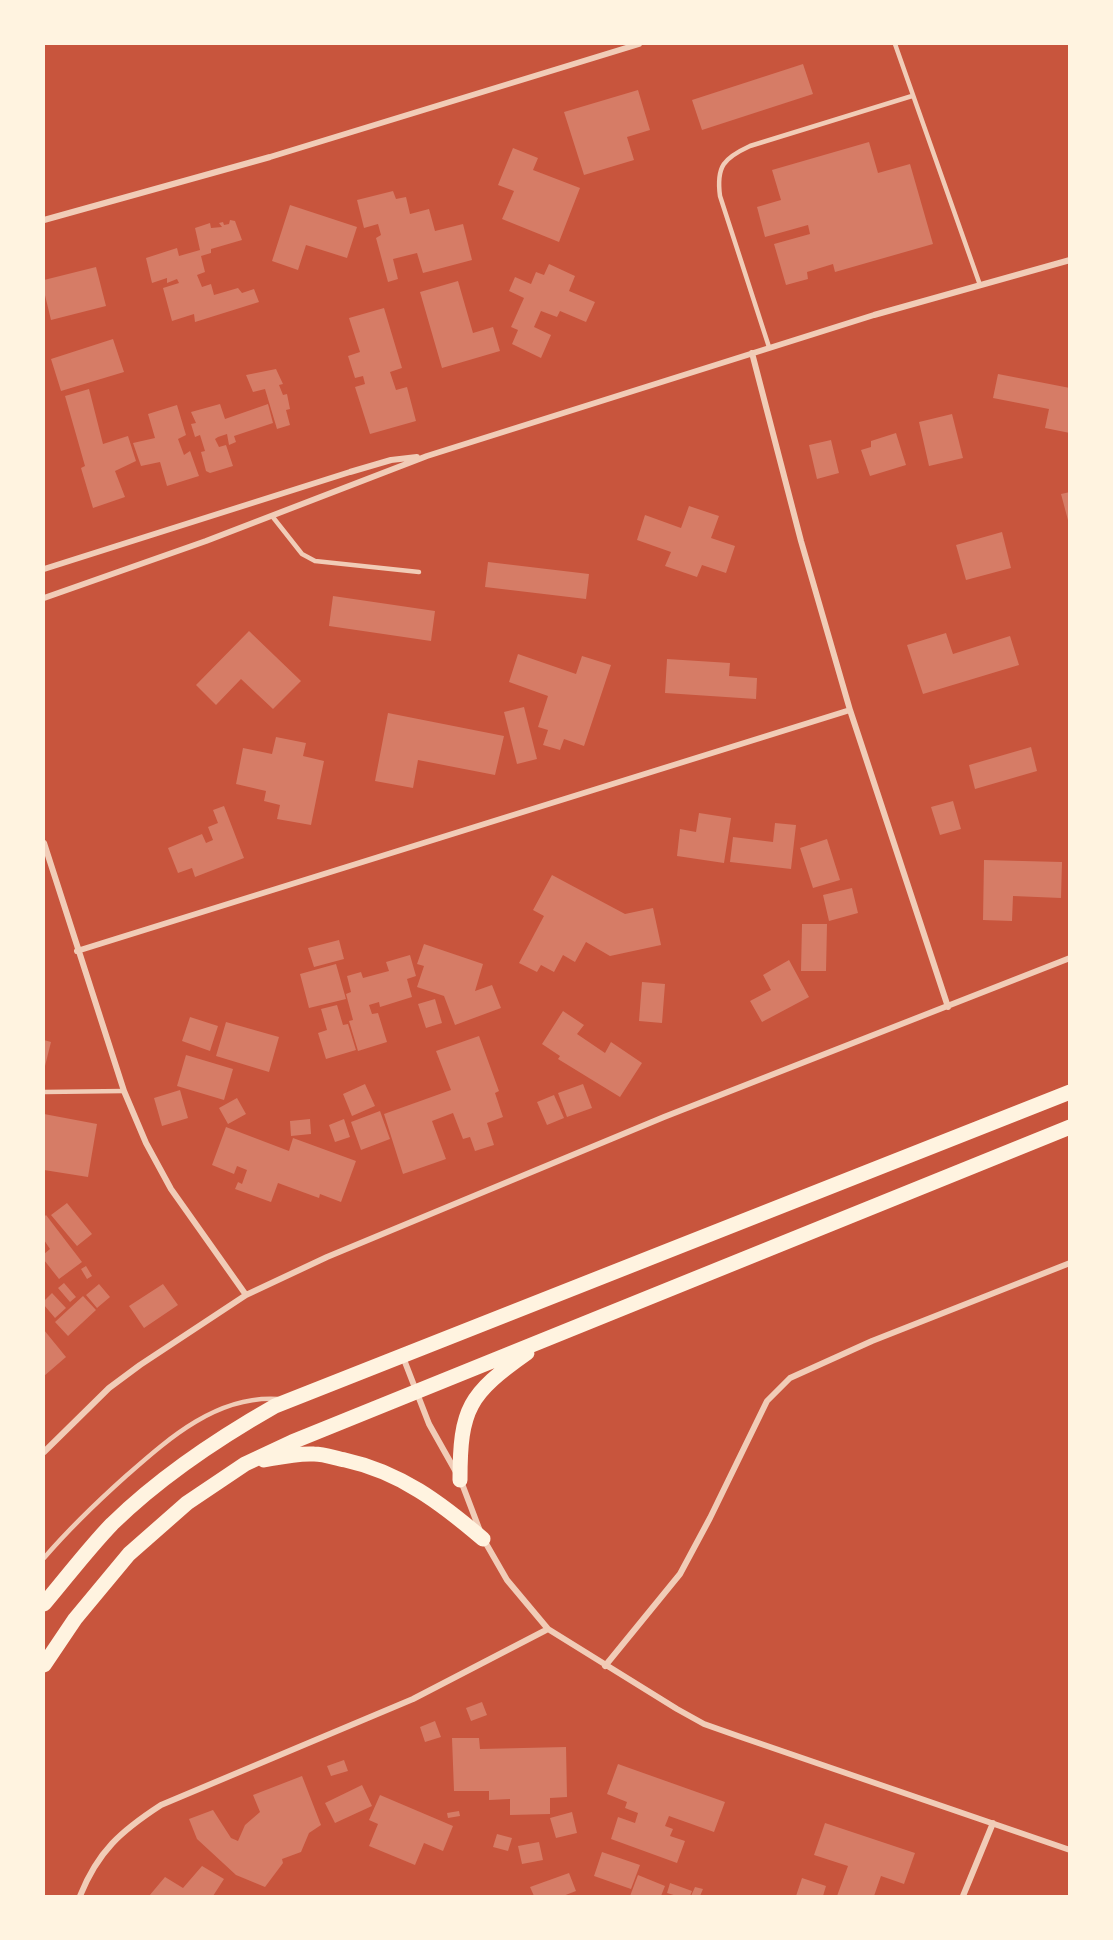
<!DOCTYPE html>
<style>
body{margin:0}
#map{position:relative;width:1113px;height:1940px;overflow:hidden;background:#c8553d;font-family:Manrope,sans-serif}
canvas{display:block}
.frame{position:absolute;inset:0;border:45px solid #fff3e0;pointer-events:none}
</style>
<div id="map">
<canvas width="1113" height="1940"></canvas>
<div class="frame"></div>
</div>
<script>
const ctx = document.querySelector('canvas').getContext('2d');
ctx.lineJoin = 'round';
function fill(path, color) { ctx.fillStyle = color; ctx.fill(path, 'evenodd'); }
function strokePath(path, color, width, dash) { ctx.strokeStyle = color; ctx.lineWidth = width; ctx.lineCap = dash ? 'butt' : 'round'; ctx.setLineDash(dash || []); ctx.stroke(path); }
fill(new Path2D(`
 M803,64L813,94L702,130L692,100Z
 M638,90L650,130L627,137L634,160L584,175L564,112Z
 M869,142L878,173L910,164L933,244L835,272L833,264L807,272L808,279L786,285L774,244L810,234L808,225L765,237L757,207L781,200L772,170Z
 M513,148L538,158L533,170L580,188L559,242L502,219L514,191L498,185Z
 M393,191L396,199L406,197L410,214L429,209L435,231L463,224L472,260L423,273L417,253L393,259L398,279L388,282L376,238L381,235L378,224L364,228L357,200Z
 M290,205L357,227L347,258L306,245L298,270L272,261Z
 M230,220L235,221L242,240L211,249V253L201,256L205,272L197,275L202,287L211,284L214,295L238,288L242,293L254,289L259,302L195,322L194,314L172,321L163,288L179,283L177,279L167,283V278L152,283L146,258L177,248L179,256L200,250L195,228L210,223L211,228L222,227L219,223L223,222L224,225L229,224Z
 M549,264L575,276L569,291L595,302L586,322L560,311L557,317L541,311L534,327L551,335L541,358L512,344L518,330L511,327L524,298L509,291L515,277L531,284L536,272L544,275Z
 M96,267L106,306L51,320L44,291V280Z
 M458,281L473,333L493,327L500,351L442,368L420,292Z
 M384,308L402,368L390,372L396,390L407,387L416,421L370,434L355,387L365,384L363,376L355,378L348,356L360,352L349,318Z
 M113,339L124,372L61,391L51,359Z
 M276,369L283,384L279,385L283,395L287,394L290,409L286,410L290,425L277,429L265,389L253,392L246,375Z
 M998,374L1070,388V433L1045,428L1049,409L993,398Z
 M89,389L103,444L128,436L136,461L115,471L125,497L93,508L81,468L85,466L65,396Z
 M220,404L225,419L268,404L273,423L234,436L236,442L229,445L227,434L218,437L215,439L219,447L226,445L233,466L210,473L206,471L201,452L205,451L200,435L195,437L191,424L196,423L191,412Z
 M177,405L186,435L178,439L184,455L190,451L199,476L167,486L160,462L141,466L133,443L155,438L148,414Z
 M952,414L963,458L929,466L919,422Z
 M896,433L906,465L870,476L861,450L871,447V441Z
 M831,440L839,473L817,479L809,445Z
 M1070,492V524H1069L1061,494Z
 M689,506L719,516L711,538L735,546L726,573L702,565L697,577L665,566L671,552L637,540L645,515L681,528Z
 M1002,532L1011,568L966,580L956,545Z
 M488,562L589,574L586,599L485,587Z
 M333,596L435,611L431,641L329,626Z
 M249,631L301,681L273,709L241,679L216,705L196,685Z
 M946,633L953,654L1010,636L1019,665L923,694L907,645Z
 M518,654L576,674L582,656L611,665L584,746L564,739L560,750L543,745L548,730L538,727L548,696L509,682Z
 M667,659L730,663L729,676L757,678L756,699L665,693Z
 M524,707L537,759L517,764L504,712Z
 M388,713L504,736L495,775L418,760L413,788L375,781Z
 M276,737L306,743L303,756L324,761L311,825L277,819L280,805L264,801L266,791L236,784L243,748L272,754Z
 M1031,747L1037,771L975,789L969,765Z
 M953,801L961,829L940,835L931,807Z
 M224,806L244,858L195,877L192,868L178,873L168,848L202,834L206,843L213,840L208,827L218,823L213,810Z
 M699,813L731,818L724,863L677,856L680,829L696,832Z
 M775,823L796,825L791,869L730,862L733,837L773,842Z
 M827,839L840,880L813,888L800,848Z
 M984,860L1062,862L1061,898L1013,896L1012,921L983,920Z
 M552,875L625,914L653,908L661,945L610,956L586,942L575,962L563,955L554,972L541,965L537,972L519,963L544,916L533,910Z
 M852,888L858,913L829,921L823,895Z
 M802,924H827L826,971H801Z
 M339,940L344,959L314,967L308,948Z
 M424,944L483,964L475,991L492,985L501,1008L455,1025L444,996L417,987L424,966L417,964Z
 M410,955L416,976L407,979L412,997L380,1007L379,1002L369,1005L372,1014L378,1013L387,1042L358,1051L349,1021L353,1020L346,994L351,992L347,976L361,972L363,978L389,971L386,962Z
 M789,960L809,997L762,1022L750,1001L771,990L763,975Z
 M336,964L346,999L309,1008L300,974Z
 M642,982L665,984L662,1023L639,1021Z
 M435,999L442,1023L426,1028L418,1004Z
 M337,1005L343,1025L348,1024L356,1050L326,1059L318,1033L327,1030L321,1009Z
 M563,1011L584,1025L577,1034L605,1053L611,1042L642,1063L620,1097L558,1059L560,1056L542,1044Z
 M190,1017L218,1026L210,1051L182,1041Z
 M226,1022L279,1037L269,1072L216,1056Z
 M479,1036L499,1091L495,1093L503,1117L487,1123L494,1145L475,1151L470,1137L463,1139L453,1113L432,1121L446,1159L403,1174L384,1114L451,1090L436,1051Z
 M44,1040L51,1042L44,1070Z
 M186,1055L233,1069L224,1100L177,1086Z
 M365,1084L375,1106L352,1116L343,1094Z
 M583,1084L592,1108L567,1117L558,1093Z
 M180,1090L188,1118L162,1126L154,1098Z
 M554,1095L564,1118L547,1125L537,1102Z
 M237,1098L246,1114L228,1124L219,1108Z
 M380,1111L390,1139L361,1150L351,1122Z
 M44,1114L97,1124L88,1177L44,1170Z
 M310,1119L311,1134L291,1136L290,1121Z
 M344,1119L350,1137L335,1142L329,1125Z
 M226,1127L289,1151L293,1138L356,1161L341,1202L320,1194L319,1198L278,1183L271,1202L235,1189L238,1182L242,1184L247,1170L237,1166L234,1174L212,1165Z
 M67,1203L92,1234L77,1246L51,1215Z
 M46,1215L82,1262L59,1279L44,1260V1254L50,1249L44,1240V1217Z
 M86,1266L92,1276L87,1279L81,1269Z
 M64,1283L76,1297L70,1302L58,1288Z
 M99,1284L110,1297L97,1308L86,1295Z
 M163,1284L178,1305L144,1328L129,1306Z
 M52,1293L66,1308L55,1318L44,1305V1301Z
 M83,1296L96,1310L68,1336L55,1322Z
 M44,1330L66,1357L44,1376Z
 M482,1702L487,1715L471,1721L466,1708Z
 M435,1721L441,1737L425,1742L420,1727Z
 M452,1738H479L480,1749L566,1747L567,1797L550,1798V1814L510,1815V1799L489,1800V1791H454Z
 M344,1760L348,1771L331,1776L327,1766Z
 M618,1764L725,1802L714,1832L669,1816L665,1826L673,1829L670,1836L685,1841L677,1863L611,1839L618,1817L635,1823L638,1813L625,1808L627,1802L607,1794Z
 M302,1776L321,1825L309,1833L301,1852L282,1859L283,1863L265,1887L236,1875L197,1839L189,1819L213,1810L231,1838L238,1841L245,1825L260,1812L253,1795Z
 M362,1785L372,1806L335,1823L325,1803Z
 M380,1795L453,1826L443,1851L424,1843L415,1865L369,1846L378,1824L369,1820Z
 M459,1811L460,1816L448,1818L447,1813Z
 M572,1812L577,1833L556,1838L550,1818Z
 M825,1823L915,1853L904,1884L881,1876L874,1896H837L848,1866L814,1855Z
 M497,1834L512,1838L508,1851L493,1847Z
 M539,1842L543,1860L522,1864L518,1846Z
 M602,1852L640,1865L631,1889L594,1876Z
 M202,1866L224,1879L213,1896H149L165,1877L183,1888Z
 M569,1873L576,1891L563,1896H534L530,1887Z
 M638,1875L665,1886L661,1896H630Z
 M802,1878L826,1886L823,1896H796Z
 M670,1883L692,1891L690,1896H677L667,1893Z
 M695,1887L703,1889L700,1896H691Z`), '#d67c66');
strokePath(new Path2D(`
 M895,44L980,285
 M769,347L720,196C716,166 724,158 750,146L912,96
 M272,516L302,554L315,561L419,572
 M44,1092L124,1091
 M44,1558C69,1529 97,1502 126,1476C168,1439 217,1395 278,1399`), '#f1ccb7', 4.5);
strokePath(new Path2D(`
 M44,220L270,157L639,44
 M752,353L801,541L850,710L948,1007
 M44,569L350,472L391,460L417,457
 M44,598L206,541L427,456L874,315L1070,260
 M44,843L124,1091L146,1143L171,1189L246,1295
 M77,951L850,710
 M403,1357L429,1424L456,1472
 M44,1452L109,1388L140,1365L246,1295L327,1257L664,1117L1070,958
 M461,1481L480,1531
 M484,1540L507,1580L548,1629L677,1709L704,1724L738,1736L1070,1850
 M605,1666L680,1574L710,1518L767,1401L790,1378L872,1341L1070,1263
 M80,1896C98,1851 121,1831 161,1805L413,1699L548,1629
 M963,1896L993,1823`), '#f1ccb7', 6);
strokePath(new Path2D(`
 M264,1460C280,1457 297,1453 314,1454C324,1454 335,1458 345,1460C400,1472 441,1503 483,1539
 M460,1480C460,1408 469,1394 527,1353
 M44,1604C66,1578 88,1549 112,1524C160,1477 217,1439 275,1406L1070,1092
 M44,1665L75,1619L129,1554L187,1503L245,1464L292,1442L1070,1127`), '#fff3e0', 15);
</script>
